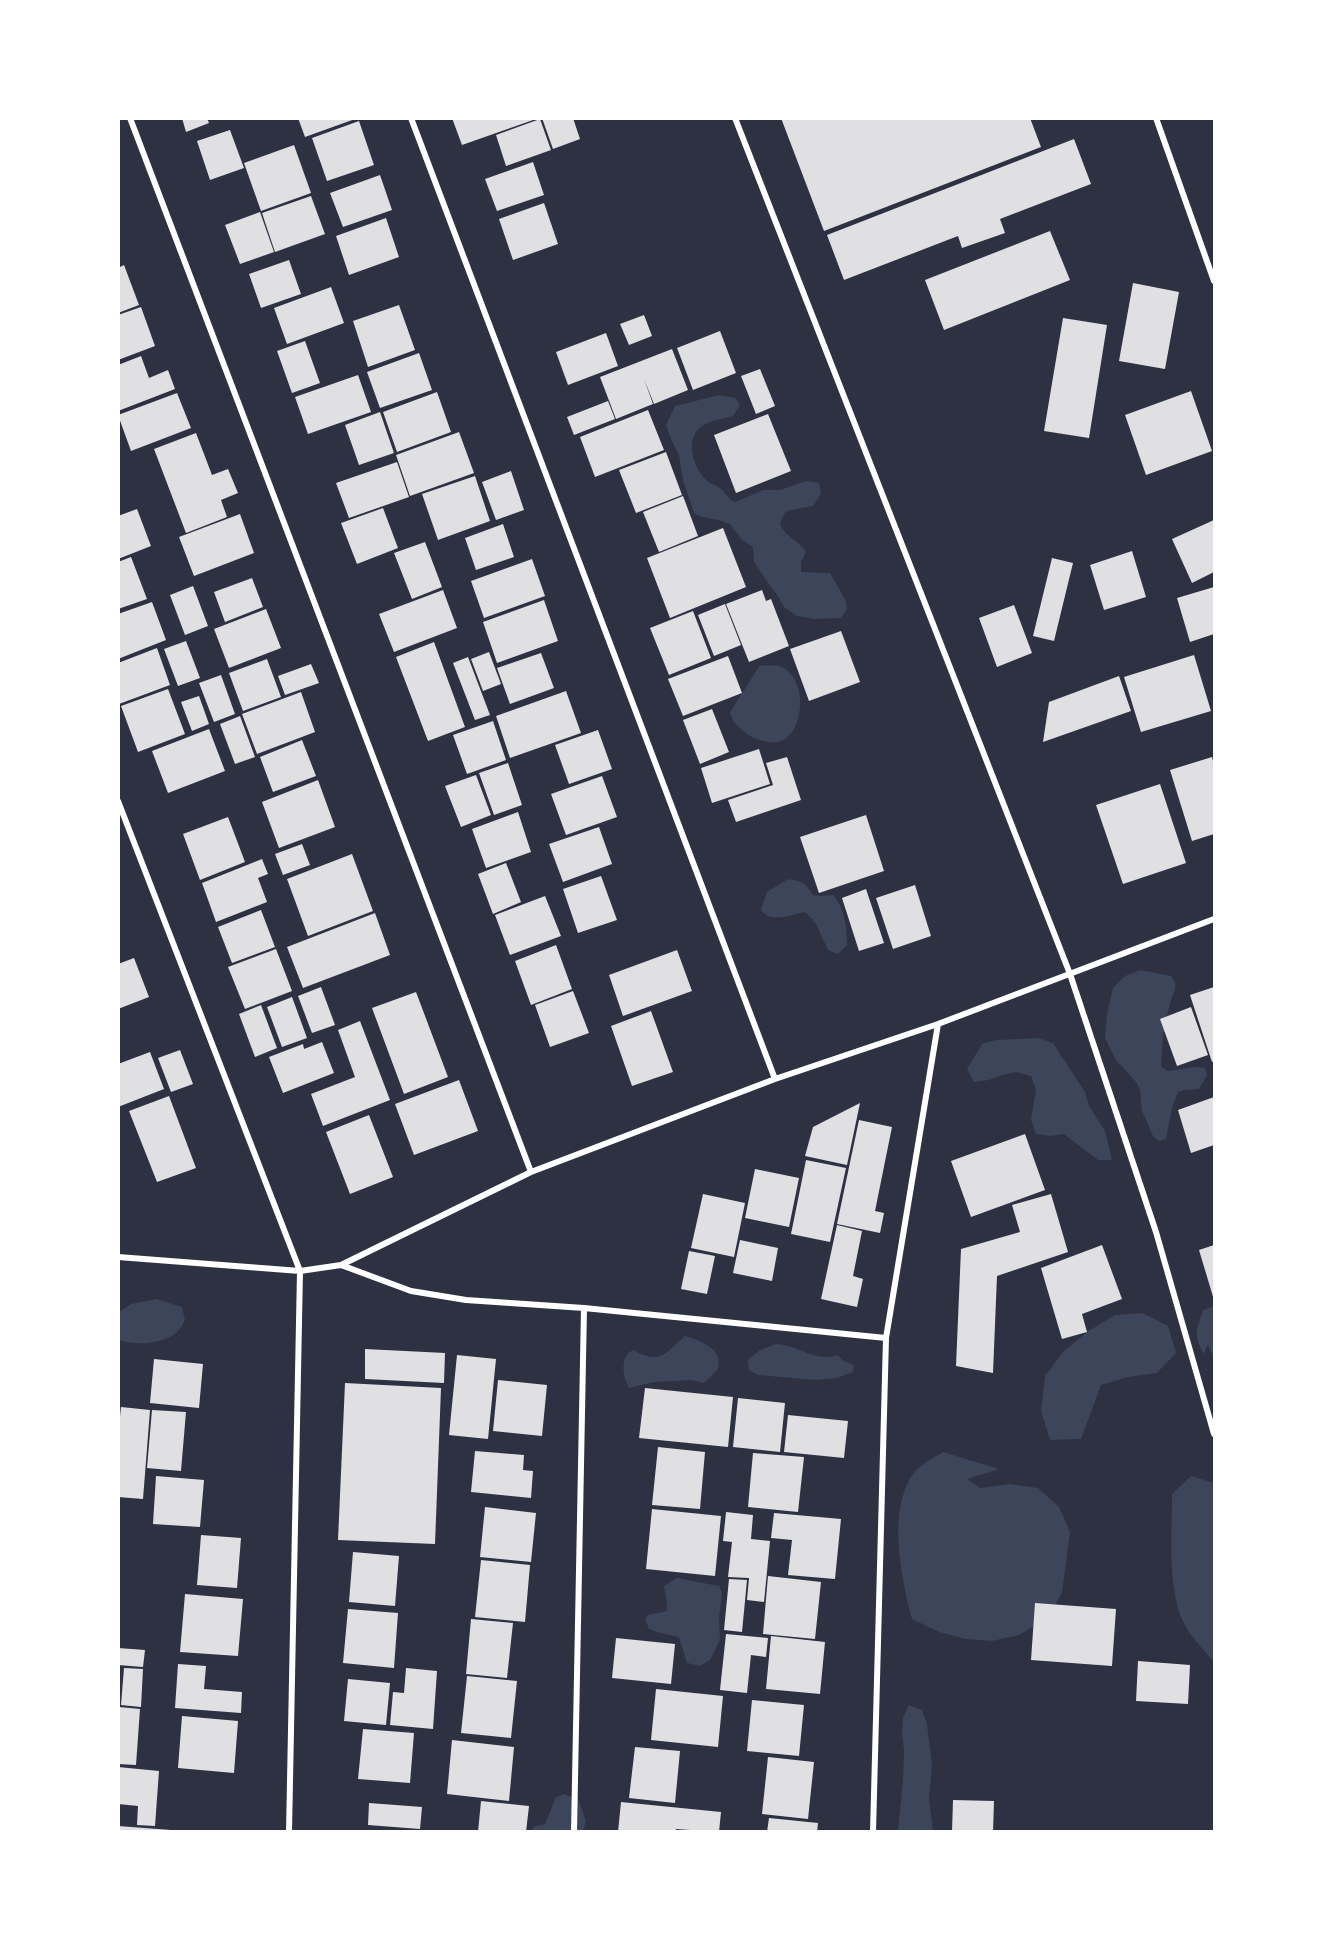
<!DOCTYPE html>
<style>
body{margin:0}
#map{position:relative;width:1333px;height:1950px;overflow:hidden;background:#2d3142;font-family:Inter,sans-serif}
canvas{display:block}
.frame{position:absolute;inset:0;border:120px solid #fff;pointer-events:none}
</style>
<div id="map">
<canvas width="1333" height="1950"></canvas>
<div class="frame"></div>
</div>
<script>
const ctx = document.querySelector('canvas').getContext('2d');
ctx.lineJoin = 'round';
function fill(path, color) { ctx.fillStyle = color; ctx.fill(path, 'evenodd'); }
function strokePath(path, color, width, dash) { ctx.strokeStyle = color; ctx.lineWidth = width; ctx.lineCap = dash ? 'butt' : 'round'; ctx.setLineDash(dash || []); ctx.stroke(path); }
fill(new Path2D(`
 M719,395L735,398L740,405L733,416C723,419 711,420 702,426C683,439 694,472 710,483C712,484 716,485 718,487C726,491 726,499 735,502L763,490H780L806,481L819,483L821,494L813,506L786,511L780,523C785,538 799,540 806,552L801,562V572L830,573L846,601L847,609L841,618L814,619L797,616L784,607L776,593L770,586L754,562L753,547L742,540L730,524L722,521L699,516L694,513L683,480L679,455L671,439L666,425L675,406Z
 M760,665C766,666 773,665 779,666C812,675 806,754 764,741C758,739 752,738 747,734C739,727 732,723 730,712Z
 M788,879C801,881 806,883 813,895L820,896L833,895C845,908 847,928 847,945L838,954L828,950L815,922L805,912C791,915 771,924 761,910L767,892Z
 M1140,970L1171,976L1175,982V989L1170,1003L1163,1035L1161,1066L1167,1071L1196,1067L1205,1068L1207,1075L1199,1089L1184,1090L1178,1092L1172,1108L1166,1139L1159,1141L1153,1136L1142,1111L1140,1089L1136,1082L1116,1060L1105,1038L1107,1014L1113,988L1125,976Z
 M1038,1038L1053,1043L1085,1092L1089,1106L1105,1131L1112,1160H1098L1064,1134L1050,1136L1036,1134L1031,1120L1036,1090L1031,1076L1016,1072L1002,1075L989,1080L974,1082L967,1069L982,1044L996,1040Z
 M156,1299L182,1307L185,1320C183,1324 180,1330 176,1333C162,1344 135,1346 119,1340V1312L131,1304Z
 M1214,1306V1359L1208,1344L1204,1354C1193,1335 1196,1331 1203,1310Z
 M1143,1313L1168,1326L1176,1353L1157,1373L1128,1377L1101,1385L1081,1439L1050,1440L1041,1411L1045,1376L1063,1352L1087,1332L1115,1315Z
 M685,1336C699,1340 724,1349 718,1368C716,1373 709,1378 704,1383L691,1380L654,1382L629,1388C623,1377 619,1357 633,1350C661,1365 664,1354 685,1336Z
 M776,1344C799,1345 815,1363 838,1355L842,1360L854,1365L853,1372L837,1378L816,1380L758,1375L749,1370L748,1360L760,1350Z
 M943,1452L999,1469L967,1479L980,1488L1009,1484L1038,1488L1059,1507L1070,1532L1062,1593L1046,1619L1019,1635L992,1641L966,1639L939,1632L912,1619C901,1577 886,1506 916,1470C923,1463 935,1457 943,1452Z
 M1191,1476L1214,1483V1662C1202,1648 1185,1631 1179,1612C1168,1574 1172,1533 1172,1494Z
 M677,1578L719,1586L722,1593L719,1619L720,1640L710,1660L700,1666L687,1663L679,1637L657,1632L649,1629L645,1619L648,1615L667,1611V1604L664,1586Z
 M909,1705L922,1710L927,1724L932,1766L929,1799L933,1831H898L903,1781L904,1750L902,1734L903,1718Z
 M565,1794L579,1801L586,1821L583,1831L532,1832L533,1827L545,1824L556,1797Z`), '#3c4559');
fill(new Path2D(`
 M182,118H207L209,123L186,132Z
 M298,118H355V119L305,137Z
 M452,118H536V119L462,145Z
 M542,118H573L580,139L553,149Z
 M781,118H1030L1041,147L824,231Z
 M540,119L551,150L506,166L496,135Z
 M359,121L374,165L327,181L312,138Z
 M230,130L244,168L210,180L197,141Z
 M1074,139L1091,184L1000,219L1005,233L962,248L958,236L844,280L827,235Z
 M294,145L311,193L261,211L244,163Z
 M533,162L544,195L497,211L485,179Z
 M380,175L392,210L343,227L330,193Z
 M311,196L325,234L275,252L262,213Z
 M544,203L558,244L513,260L499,219Z
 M260,212L274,252L240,264L225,225Z
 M386,218L399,257L349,275L336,236Z
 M1050,231L1070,280L944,330L925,280Z
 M289,260L301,294L261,308L249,274Z
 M124,265L139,305L118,313V268Z
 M1133,283L1179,292L1165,369L1119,361Z
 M331,287L344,323L287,344L274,308Z
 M399,305L415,350L368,367L353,321Z
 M141,307L155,346L118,360V315Z
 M644,315L652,336L629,345L620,324Z
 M1063,318L1107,325L1089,438L1044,431Z
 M720,331L736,373L693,390L677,348Z
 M606,333L618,366L568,385L556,352Z
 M305,341L320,383L292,393L277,351Z
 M672,349L688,390L654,404L644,379L653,404L616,419L600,377Z
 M419,353L432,390L380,408L367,372Z
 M141,356L149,378L168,370L175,389L118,411V365Z
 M760,369L775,406L756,414L741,376Z
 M358,375L371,412L308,434L295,397Z
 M1191,391L1212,451L1146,475L1125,415Z
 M437,392L451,432L397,452L383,412Z
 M177,393L191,428L131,451L118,415Z
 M608,401L615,419L574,435L567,417Z
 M648,410L664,450L595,477L580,437Z
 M380,412L394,453L359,465L345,425Z
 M768,414L791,471L736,493L714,435Z
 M459,432L474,473L410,496L396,455Z
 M196,433L212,475L228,469L238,493L221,500L227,517L186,533L154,449Z
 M666,452L682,495L636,513L619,470Z
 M397,462L409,497L349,518L336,483Z
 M511,471L524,510L496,520L482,482Z
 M475,476L490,521L438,540L422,494Z
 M683,496L698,536L659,552L643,512Z
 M383,508L398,548L357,564L341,523Z
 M137,509L151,546L118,559V516Z
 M240,514L254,553L194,576L179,537Z
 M1214,520V572L1192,583L1172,539Z
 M503,524L514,557L476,570L465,538Z
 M723,528L746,587L670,618L647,558Z
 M425,542L442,587L412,599L394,553Z
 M1132,551L1146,597L1104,610L1090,565Z
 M131,557L147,599L118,609V562Z
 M1052,558L1073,563L1054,641L1033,636Z
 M532,559L545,596L484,618L471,581Z
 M252,578L263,607L225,622L214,592Z
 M193,586L208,626L185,635L170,595Z
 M1214,587V634L1190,642L1177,598Z
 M443,590L457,628L394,652L379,614Z
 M762,590L766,601L771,599L789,646L749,662L726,604Z
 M544,600L558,641L497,663L483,622Z
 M152,602L166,640L118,659V614Z
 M725,604L741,645L714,656L698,615Z
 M1014,605L1032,653L997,667L979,618Z
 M266,609L281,648L229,668L214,629Z
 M693,611L711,658L669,675L650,628Z
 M841,631L860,682L809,701L790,649Z
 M186,641L200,678L178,686L164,649Z
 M434,642L465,727L428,741L396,657Z
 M157,648L170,685L119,704L118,663Z
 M489,652L501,684L483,691L471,659Z
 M541,653L554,688L510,704L497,668Z
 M1194,655L1211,711L1141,732L1124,677Z
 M728,656L742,693L683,716L668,679Z
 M468,657L490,715L475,720L453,663Z
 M267,659L281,697L243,711L229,673Z
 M311,664L319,683L285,695L278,676Z
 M221,675L235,714L214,722L199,683Z
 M1119,676L1131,711L1043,742L1049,702Z
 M168,689L185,734L138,752L121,706Z
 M566,691L581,733L510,758L496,716Z
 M301,692L315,732L257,754L242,714Z
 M199,696L209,724L192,731L181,702Z
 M712,709L729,752L700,764L683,720Z
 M240,716L255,757L235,764L220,724Z
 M493,721L506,760L467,774L453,735Z
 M209,729L225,771L168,793L152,751Z
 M598,730L612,769L569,784L555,745Z
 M302,740L316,776L273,792L260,757Z
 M759,749L770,784L712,803L701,768Z
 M787,757L801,800L736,822L728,800L773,785L766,763Z
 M1212,757L1214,765V834L1192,841L1170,770Z
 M508,763L522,805L494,815L479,773Z
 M476,775L491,815L461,827L445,786Z
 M602,776L617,817L566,835L551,794Z
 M318,780L335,827L279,848L262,802Z
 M1160,784L1186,863L1123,884L1096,805Z
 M518,812L531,852L486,868L472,829Z
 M866,815L884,871L819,893L800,837Z
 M228,817L245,862L200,880L183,834Z
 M599,827L612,864L563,882L549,844Z
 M302,844L310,865L283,875L275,854Z
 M352,854L373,911L308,936L287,879Z
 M262,859L268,874L258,878L267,902L216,922L202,883Z
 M506,863L521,902L493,914L478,874Z
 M601,876L617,920L578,933L563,889Z
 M915,885L931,936L893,949L876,898Z
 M866,889L884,943L859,951L842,898Z
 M545,896L561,936L510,955L495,915Z
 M261,910L275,947L232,963L218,927Z
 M375,913L390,955L303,988L287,947Z
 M556,945L572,989L531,1005L515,961Z
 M276,949L292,991L245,1009L228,967Z
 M677,950L692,991L623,1016L609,975Z
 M134,958L149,997L118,1009V964Z
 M321,987L335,1025L312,1033L298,996Z
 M1214,987V1061L1212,1062L1190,995Z
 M573,991L589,1033L550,1047L535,1005Z
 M416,992L448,1077L404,1094L372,1008Z
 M292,997L307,1038L282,1047L267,1007Z
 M261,1005L277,1048L255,1057L239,1014Z
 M1191,1007L1208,1055L1177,1066L1160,1019Z
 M651,1011L673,1072L632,1086L611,1026Z
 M360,1021L390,1100L323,1126L311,1094L355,1077L338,1030Z
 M322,1042L334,1073L283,1093L269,1057L303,1044L304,1049Z
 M180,1050L193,1084L171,1092L158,1058Z
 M150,1052L164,1089L118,1107V1064Z
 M459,1080L478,1131L414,1155L395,1104Z
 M169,1096L196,1168L157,1182L129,1111Z
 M1214,1097V1145L1191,1153L1178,1110Z
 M860,1103L847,1165L805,1156L813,1127Z
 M369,1115L393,1177L350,1194L326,1132Z
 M859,1120L892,1127L875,1211L884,1213L880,1233L837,1224Z
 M1025,1134L1045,1190L971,1217L951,1161Z
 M806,1160L846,1168L830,1242L791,1234Z
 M755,1169L799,1178L789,1227L745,1218Z
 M703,1194L745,1203L734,1257L691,1248Z
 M1051,1194L1068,1252L997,1276L993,1373L956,1366L961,1249L1020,1232L1012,1205Z
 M837,1225L862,1231L853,1276L863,1279L857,1307L821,1299Z
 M740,1240L778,1248L772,1281L733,1273Z
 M1102,1245L1122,1299L1082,1314L1087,1332L1062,1339L1041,1268Z
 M1214,1245V1300L1199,1250Z
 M689,1251L715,1256L707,1294L681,1289Z
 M365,1349L445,1353L444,1383L365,1379Z
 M457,1355L496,1359L488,1439L449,1435Z
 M154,1359L203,1364L199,1408L150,1403Z
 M498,1380L547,1385L542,1436L493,1431Z
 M345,1383L441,1388L435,1544L338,1540Z
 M645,1388L733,1397L728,1447L639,1438Z
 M738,1398L785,1403L780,1452L733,1447Z
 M121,1407L150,1410L143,1499L118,1497V1436Z
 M152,1410L186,1412L181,1471L147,1468Z
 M788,1415L848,1421L844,1458L784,1452Z
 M658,1447L705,1452L700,1509L652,1505Z
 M475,1451L524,1455L523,1470L533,1471L531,1498L471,1492Z
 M753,1453L804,1457L798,1512L748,1507Z
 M156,1476L204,1480L200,1527L153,1524Z
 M485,1507L536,1513L531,1562L480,1557Z
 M652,1509L721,1516L715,1576L646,1569Z
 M726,1512L753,1515L751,1539L770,1541L764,1602L747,1600L749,1578L728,1577L732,1542L723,1541Z
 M774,1513L841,1519L835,1579L788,1575L792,1540L771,1538Z
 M201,1535L241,1538L237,1588L197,1585Z
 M353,1552L399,1556L395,1606L349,1602Z
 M481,1560L530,1565L525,1622L475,1617Z
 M768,1576L821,1582L815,1639L763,1634Z
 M729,1579L747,1580L742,1632L724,1630Z
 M185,1594L243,1599L238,1656L180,1652Z
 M1035,1603L1116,1609L1112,1666L1031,1660Z
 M348,1609L398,1613L394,1668L343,1663Z
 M471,1619L513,1623L507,1678L466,1674Z
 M726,1634L768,1638L766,1657L751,1655L747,1693L720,1690Z
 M771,1636L825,1642L820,1694L766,1689Z
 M616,1638L675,1644L671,1684L612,1678Z
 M118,1648L145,1650L143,1667L118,1665Z
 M1138,1661L1190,1665L1188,1704L1136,1701Z
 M178,1664L206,1666L204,1689L242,1692L241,1713L175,1708Z
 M124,1668L143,1669L141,1707L121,1705Z
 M406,1668L437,1671L433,1729L390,1725L393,1692L404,1693Z
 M467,1676L517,1681L511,1738L461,1733Z
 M348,1679L390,1683L386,1725L344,1721Z
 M656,1689L723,1696L718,1747L651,1740Z
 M752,1700L804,1705L799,1756L747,1751Z
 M119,1707L140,1709L136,1765L118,1764Z
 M182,1716L238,1721L234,1773L178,1768Z
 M363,1729L414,1733L410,1783L358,1779Z
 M452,1740L514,1747L509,1801L447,1794Z
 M635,1747L680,1751L675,1803L629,1798Z
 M768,1757L814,1762L808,1819L762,1814Z
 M118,1767L159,1771L155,1826L137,1825L138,1806L118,1804Z
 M953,1800L994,1801L993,1832H952Z
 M481,1801L529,1806L526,1832H478Z
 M621,1802L721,1812L719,1832L676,1829L675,1832H618Z
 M369,1803L422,1807L420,1829L368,1825Z
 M769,1818L818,1823L817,1832H767Z
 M118,1826L171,1830V1832H118Z`), '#e0e0e3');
strokePath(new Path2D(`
 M130,118L531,1172
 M411,118L775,1079
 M735,118L1070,974L1156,1232L1214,1434
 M1156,118L1214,281
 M118,801L300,1271L289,1832
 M118,1257L300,1271L341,1265L531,1172L775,1079L938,1024L1214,919
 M341,1265L411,1291L466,1300L584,1308L886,1338
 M574,1832L584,1308
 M873,1832L886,1338L938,1024`), '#fff', 6);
</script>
